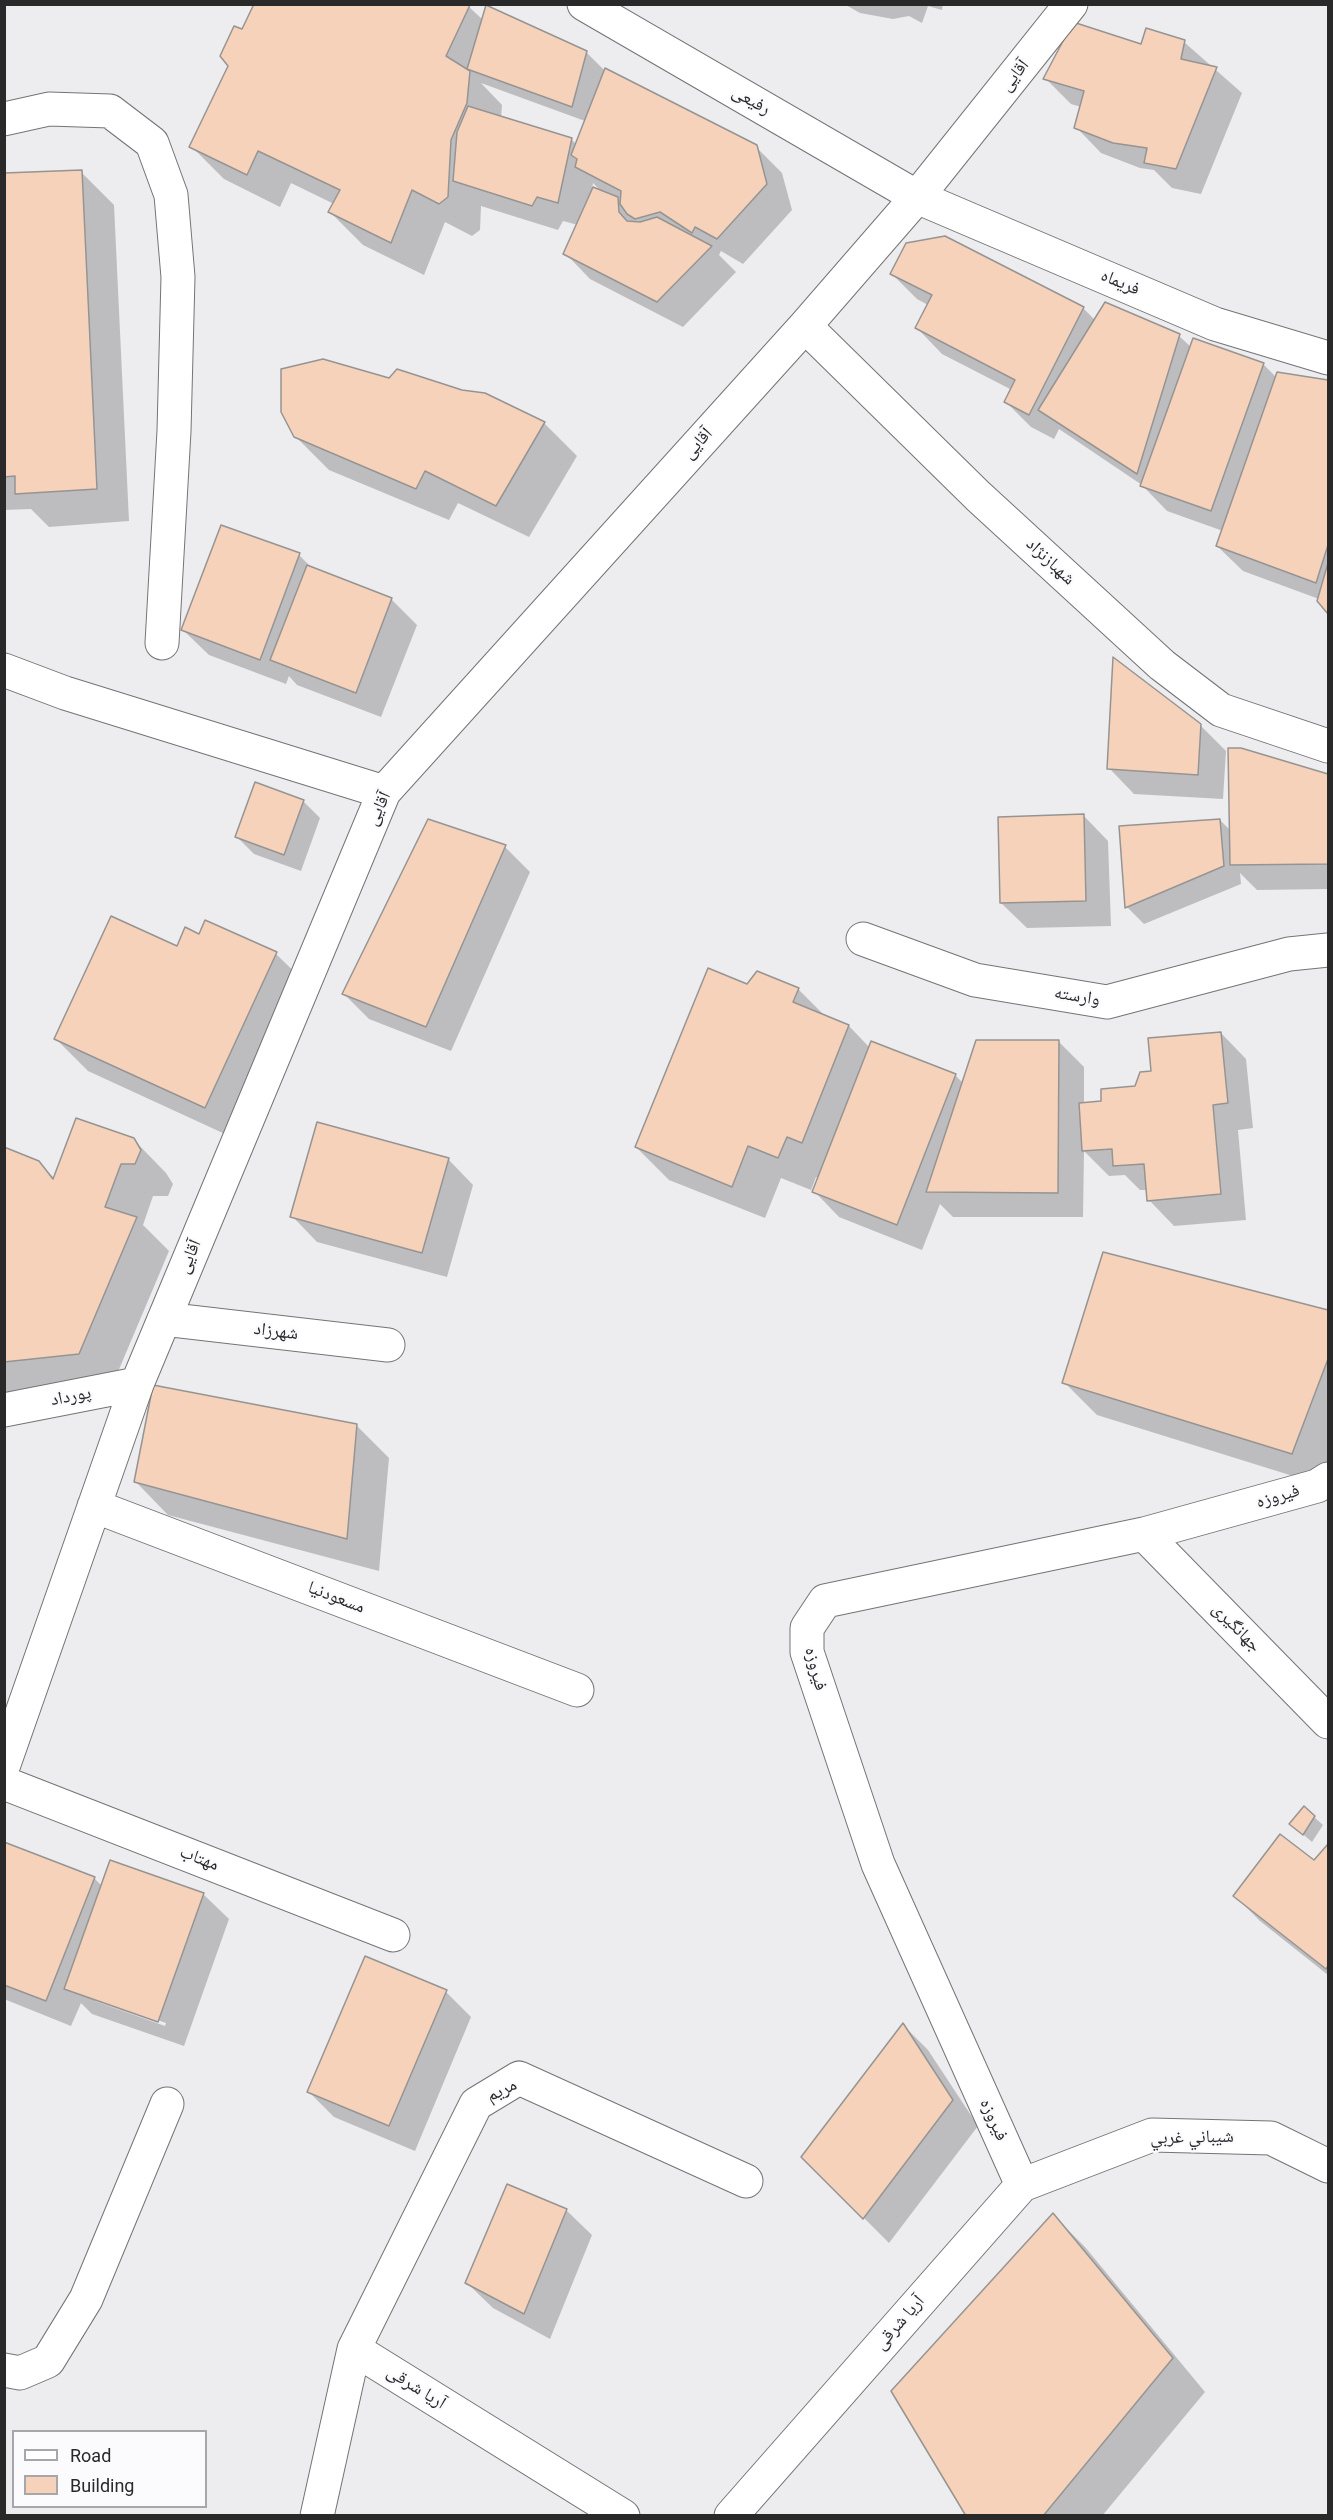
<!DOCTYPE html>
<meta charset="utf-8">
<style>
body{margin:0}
#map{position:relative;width:1333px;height:2520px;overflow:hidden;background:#ededf0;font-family:Roboto,sans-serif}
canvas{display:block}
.frame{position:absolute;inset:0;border:6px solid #29292a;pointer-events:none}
.legend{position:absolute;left:12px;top:2430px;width:195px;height:78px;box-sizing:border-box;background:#fbfafd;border:2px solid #a7a6a9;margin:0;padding:8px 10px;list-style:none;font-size:18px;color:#29292a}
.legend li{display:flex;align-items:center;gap:12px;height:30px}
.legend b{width:30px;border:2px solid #a7a6a9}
</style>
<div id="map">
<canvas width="1333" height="2520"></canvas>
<div class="frame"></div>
<ul class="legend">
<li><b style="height:8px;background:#fff"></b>Road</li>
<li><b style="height:16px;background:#f5d2b9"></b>Building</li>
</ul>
</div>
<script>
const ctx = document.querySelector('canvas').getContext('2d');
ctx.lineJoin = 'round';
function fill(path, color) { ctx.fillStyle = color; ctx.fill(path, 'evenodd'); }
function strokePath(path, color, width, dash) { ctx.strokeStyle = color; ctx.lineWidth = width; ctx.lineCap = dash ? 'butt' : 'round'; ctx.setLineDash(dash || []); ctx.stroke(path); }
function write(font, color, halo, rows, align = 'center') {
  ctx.font = font + ' Roboto,"Noto Naskh Arabic",sans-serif'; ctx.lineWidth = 4.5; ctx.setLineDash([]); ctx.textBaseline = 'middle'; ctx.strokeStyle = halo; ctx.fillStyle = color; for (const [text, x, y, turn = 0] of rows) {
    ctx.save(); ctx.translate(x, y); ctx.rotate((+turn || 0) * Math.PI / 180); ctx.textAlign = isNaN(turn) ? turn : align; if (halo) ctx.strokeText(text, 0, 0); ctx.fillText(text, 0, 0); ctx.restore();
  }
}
fill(new Path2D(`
 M255,4H466L483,20L586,52L605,71L756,147L782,173L792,210L743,264L721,251L719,255L736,272L683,327L590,279L565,253L578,225L563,221L558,230L481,206L480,230L472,236L445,222L424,275L363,245L330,212L334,204L291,183L280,207L224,179L191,146L230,66ZM481,83L585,121L576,144L571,139L501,118L502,105ZM593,183L603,193L592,189Z
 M844,4H943L942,10L928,6L922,23L909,16L893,19L860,13Z
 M1184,42L1242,93L1201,194L1172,188L1154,170L1140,168L1101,153L1076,127L1081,107L1071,104L1045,78Z
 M81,172L114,205L129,521L49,527L31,509L4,510V175Z
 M892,274L1083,308L1095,320L1179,336L1191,347L1263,364L1277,378L1278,374L1328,381V612L1319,599L1243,571L1217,546L1223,531L1167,511L1142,485L1059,429L1054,439L1031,427L1006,402L1012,390L942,354L917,328L928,305L917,299Z
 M544,423L577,456L529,537L458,503L449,520L329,470L295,436Z
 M299,555L314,570L391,599L417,625L381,717L297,685L289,676L286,684L209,655L183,630Z
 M1200,725L1226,751L1223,799L1134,794L1109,768Z
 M1241,750L1328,775V889L1257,890L1240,873L1241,884L1144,924L1127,907L1220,820L1231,831Z
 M303,801L320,818L301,871L254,854L237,837Z
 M1083,815L1108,841L1111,926L1027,928L1001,903Z
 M505,847L530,872L451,1051L369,1019L344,994Z
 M199,936L276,954L309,986L238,1140L88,1071L56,1039L177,948Z
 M748,986L798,989L826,1017L849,1026L870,1048L872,1043L956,1076L963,1083L1058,1041L1084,1067V1104L1103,1102L1137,1088L1153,1072L1221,1033L1246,1059L1253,1128L1238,1130L1246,1220L1174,1226L1149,1200L1148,1190H1140L1125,1175L1109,1176L1084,1151L1083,1217H953L940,1204L922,1250L839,1217L814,1191L819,1178L816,1177L811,1190L781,1178L765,1218L669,1180L636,1147Z
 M133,1139L166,1173L173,1184L168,1196H153L143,1225L169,1251L112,1386L4,1397V1149L38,1162L55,1179Z
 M448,1159L473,1185L447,1277L317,1242L292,1216Z
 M1104,1253L1328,1312V1476L1325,1486L1097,1415L1064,1382Z
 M356,1425L389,1458L379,1571L168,1515L136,1482Z
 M1304,1808L1323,1825L1312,1842L1291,1824Z
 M4,1843L95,1879L102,1886L203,1894L229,1919L184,2046L92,2014L81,2003L71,2026L4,1999ZM95,1998L166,2023L165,2026L95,2001Z
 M1328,1846V1975L1260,1921L1235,1896L1315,1862Z
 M446,1992L471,2017L415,2151L334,2117L309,2092Z
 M903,2025L928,2050L978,2126L889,2243L803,2157Z
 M566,2210L592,2235L550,2339L493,2308L467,2283Z
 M1053,2215L1085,2247L1205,2392L1102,2516H967Z`), '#0003');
const building = new Path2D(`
 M254,4L470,5L446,56L470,71L467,103L451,140L448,197L439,204L412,190L391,243L328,212L340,190L258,151L247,175L189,147L228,66L220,56L234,26L242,29Z
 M486,5L587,51L572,107L467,69Z
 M1073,22L1141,44L1146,28L1185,40L1181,59L1217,67L1176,169L1144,163L1147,148L1113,143L1074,128L1084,91L1043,79Z
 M605,68L757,145L767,184L717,239L695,227L692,233L660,212L635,219L627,214L620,204L621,191L575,167L577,159L571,155Z
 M468,106L572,138L558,203L537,197L532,206L453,181L457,132Z
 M82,170L97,489L15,494V476L4,477V173Z
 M593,187L618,197L619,212L627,221L640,222L657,217L712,246L657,302L563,254Z
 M945,236L1084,307L1029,415L1004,402L1015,380L915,328L932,295L890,274L906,243Z
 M1105,302L1180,334L1137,474L1038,410Z
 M1193,338L1264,363L1211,511L1140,486Z
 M323,359L389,378L397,369L462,390L485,393L545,422L496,506L425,471L416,489L294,437L281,412V369Z
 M1277,372L1328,380V545L1316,583L1216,546Z
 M221,525L300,553L260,660L181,630Z
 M1328,563V614L1317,601Z
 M307,565L392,598L356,693L270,660Z
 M1113,657L1201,724L1198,775L1107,769Z
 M1228,748H1241L1328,774V864L1230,865Z
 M255,782L304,800L284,855L235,837Z
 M1084,814L1086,901L1000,903L998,817Z
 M428,819L506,845L426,1027L342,994Z
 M1220,819L1224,866L1125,908L1119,826Z
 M111,916L177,946L185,927L199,934L205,920L277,952L205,1108L54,1039Z
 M708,968L747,984L757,971L799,988L793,1002L849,1025L802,1143L787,1137L778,1158L748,1146L732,1187L635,1147Z
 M1221,1032L1228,1103L1213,1105L1221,1194L1147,1201L1144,1164L1113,1166L1112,1149L1082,1151L1079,1103L1101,1101V1089L1135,1086L1140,1072L1151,1071L1148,1038Z
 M976,1040H1059L1058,1193L926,1192Z
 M871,1041L956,1074L897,1225L812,1192Z
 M76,1118L134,1138L141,1150L135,1164H121L105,1207L137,1217L79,1354L4,1362V1147L39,1161L53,1179Z
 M317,1122L449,1158L422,1253L290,1217Z
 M1103,1252L1328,1310V1359L1292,1454L1062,1383Z
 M153,1385L357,1424L347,1539L134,1482Z
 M1304,1806L1315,1816L1303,1835L1289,1824Z
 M1280,1834L1314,1860L1328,1844V1966L1326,1969L1233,1896Z
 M4,1842L95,1877L46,2001L4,1985Z
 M110,1860L204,1893L158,2022L64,1989Z
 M365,1956L447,1990L389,2126L307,2092Z
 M903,2023L953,2100L863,2219L801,2157Z
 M507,2184L567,2209L524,2314L465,2283Z
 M1053,2213L1173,2358L1043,2516H966L891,2391Z`);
fill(building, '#f5d2b9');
strokePath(building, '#969493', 1.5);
const minor = new Path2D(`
 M584,4L917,197L1215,324L1328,358
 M4,119L49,109L110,111L152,143L171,195L178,277L174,431L162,643
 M805,326L978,496L1162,665L1221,710L1328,746
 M4,670L65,693L384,792
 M863,939L975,980L1107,1002L1289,954L1328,950
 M164,1319L388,1345
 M4,1410L137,1384
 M94,1506L577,1690
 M1144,1534L1328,1722
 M4,1764L137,1384L384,792L805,326L917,197L1071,4
 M4,1783L393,1935
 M1022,2185L878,1864L807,1652V1628L825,1601L1144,1534L1317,1486L1328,1479
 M354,2349L623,2516
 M4,2370L20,2373L48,2361L86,2299L167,2104
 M317,2516L354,2349L476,2104L519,2078L746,2181
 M731,2516L1022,2185L1152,2135L1271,2138L1328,2166`);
strokePath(minor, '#747477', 35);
strokePath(minor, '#fff', 33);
write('18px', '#29292a', '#fbfafd', [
 ["آقایی",1015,76,-52],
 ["رفیعی",751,101,30],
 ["فریماه",1120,283,23],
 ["آقایی",698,444,-48],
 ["شهبازنژاد",1050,562,43],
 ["آقایی",379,809,-64],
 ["وارسته",1077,997,9],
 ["آقایی",190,1257,-67],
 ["شهرزاد",276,1332,7],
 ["پورداد",71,1397,-11],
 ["فیروزه",1278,1497,-16],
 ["مسعودنیا",336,1598,21],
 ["جهانگیری",1236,1628,46],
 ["فیروزه",815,1669,76],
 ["مهتاب",199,1859,21],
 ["مریم",502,2091,-26],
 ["فیروزه",993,2120,66],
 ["شيباني غربي",1192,2138,-1],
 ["آریا شرقی",900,2323,-49],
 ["آریا شرقی",416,2388,32]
]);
</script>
